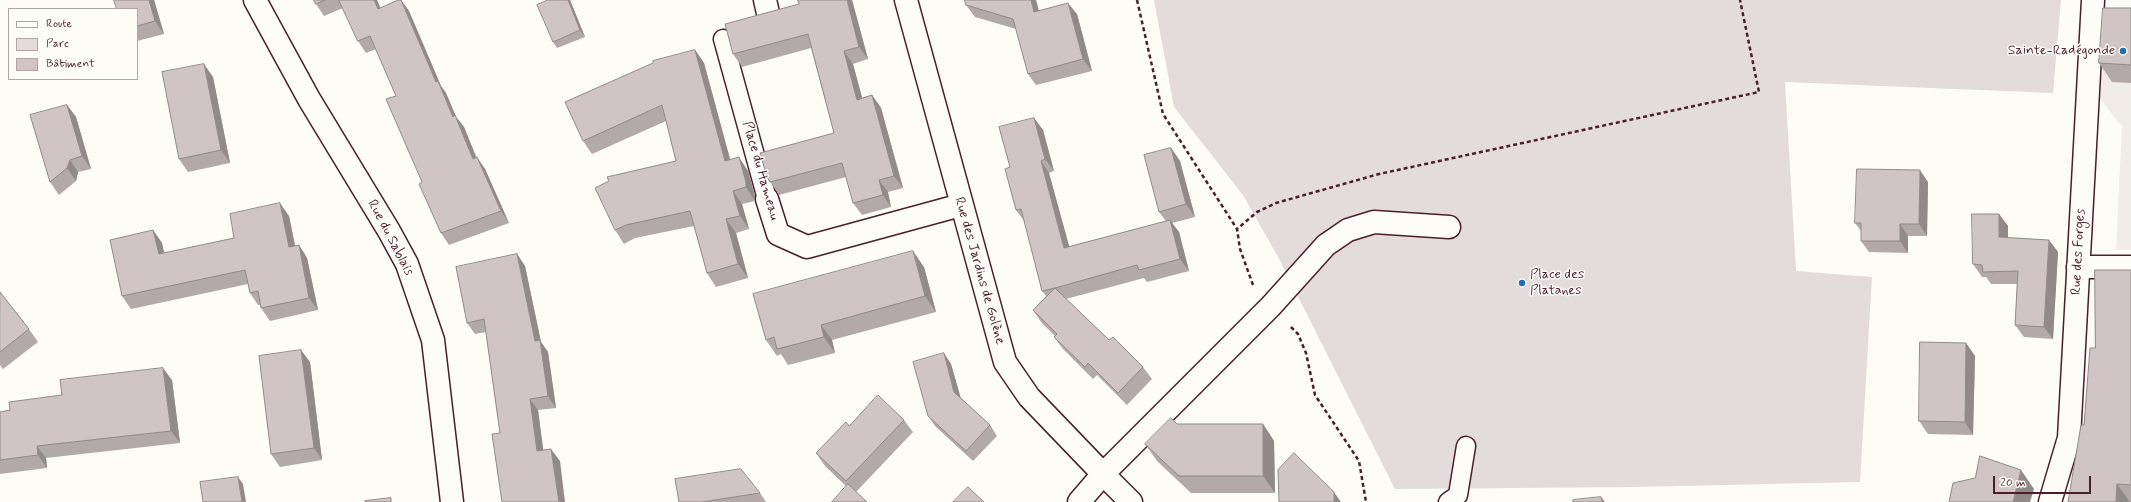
<!DOCTYPE html>
<meta charset="utf-8">
<style>
body{margin:0}
#map{position:relative;width:2131px;height:502px;overflow:hidden;background:#fdfcf7;font-family:Mynerve,sans-serif}
canvas{display:block}
.legend{position:absolute;left:8px;top:8px;width:130px;height:72px;box-sizing:border-box;background:#fdfcf7;border:1px solid #b5a4a5;margin:0;padding:5px 7px;list-style:none;font-size:12px;color:#4a1f2b}
.legend li{display:flex;align-items:center;gap:8px;height:20px}
.legend b{width:20px;border:1px solid #b5a4a5}
.scale{position:absolute;left:1993px;top:476px;width:98px;height:18px;box-sizing:border-box;border:2px solid #4a1f2b;border-top:0;padding-left:5px;font-size:12px;line-height:14px;white-space:nowrap;color:#4a1f2b;-webkit-text-stroke:3px #fdfcf7;paint-order:stroke}
</style>
<div id="map">
<canvas width="2131" height="502"></canvas>
<ul class="legend">
<li><b style="height:5px;background:#fdfcf7"></b>Route</li>
<li><b style="height:11px;background:#e3dcda"></b>Parc</li>
<li><b style="height:11px;background:#d0c5c4"></b>Bâtiment</li>
</ul>
<div class="scale">20 m</div>
</div>
<script>
const ctx = document.querySelector('canvas').getContext('2d');
ctx.lineJoin = 'round';
function fill(path, color) { ctx.fillStyle = color; ctx.fill(path, 'evenodd'); }
function strokePath(path, color, width, dash) { ctx.strokeStyle = color; ctx.lineWidth = width; ctx.lineCap = dash ? 'butt' : 'round'; ctx.setLineDash(dash || []); ctx.stroke(path); }
function write(font, color, halo, rows, align = 'center') {
  ctx.font = font + ' Mynerve,sans-serif'; ctx.lineWidth = 3; ctx.setLineDash([]); ctx.textBaseline = 'middle'; ctx.strokeStyle = halo; ctx.fillStyle = color; for (const [text, x, y, turn = 0] of rows) {
    ctx.save(); ctx.translate(x, y); ctx.rotate((+turn || 0) * Math.PI / 180); ctx.textAlign = isNaN(turn) ? turn : align; if (halo) ctx.strokeText(text, 0, 0); ctx.fillText(text, 0, 0); ctx.restore();
  }
}
fill(new Path2D(`
 M2131,17V250H2116L2122,126L2100,99L2105,19Z`), '#f0ece8');
fill(new Path2D(`
 M1154,0H2061L2053,93L1785,82L1796,271L1872,277L1860,482L1634,487L1395,489L1278,257L1243,195L1174,107Z`), '#e3dcda');
const service = new Path2D(`
 M723,39L767,199
 M1448,502L1458,495L1466,446`);
const minor = new Path2D(`
 M255,0L309,99L389,231L407,264L433,340L452,502
 M765,0L768,13
 M906,0L1005,362L1029,397L1103,474L1079,502
 M767,199L778,234L807,247L961,205
 M2078,267H2131
 M1131,502L1103,474L1271,306L1326,245L1348,230L1374,222L1449,227`);
const tertiary = new Path2D(`
 M2050,502L2069,438L2093,0`);
strokePath(service, '#4a1f2b', 21);
strokePath(minor, '#4a1f2b', 25);
strokePath(tertiary, '#4a1f2b', 25);
strokePath(new Path2D(`
 M1137,0L1163,114L1237,229
 M1253,285L1240,249L1237,229L1257,212L1276,203L1379,174L1759,92L1740,0
 M1291,327L1298,334L1306,353L1315,395L1359,461L1366,502`), '#4a1f2b', 2.5, [4, 3]);
strokePath(service, '#fdfcf7', 18);
strokePath(minor, '#fdfcf7', 22);
strokePath(tertiary, '#fdfcf7', 22);
fill(new Path2D(`
 M154,0L164,34L137,41V9Z
 M314,0H377L380,8L401,0L409,11L441,86L446,93L456,117L464,127L476,157L485,169L509,223L449,245L441,233L422,182L396,96L376,49L366,53L358,41L343,8L324,16L316,4Z
 M548,0H570L585,37L557,48L553,42Z
 M798,0H852L868,59L853,64L862,98L872,95L881,108L903,188L888,192L891,207L862,215L853,203L846,177L779,195L767,177L834,133L811,48L742,67L733,54L799,4Z
 M965,0H1036L1039,11L1077,14L1092,71L1036,85L1028,74L1016,29L975,17L966,5Z
 M2131,8V83L2112,82L2099,63Z
 M695,50L704,63L730,159L748,171L755,196V201L742,204L749,229L736,233L748,278L716,287L707,273L694,226L635,238L624,244L615,230L676,161L666,121L592,154L583,141Z
 M213,77L230,163L188,172L179,159Z
 M67,105L76,117L91,169L78,172L76,181L59,195L50,182Z
 M1034,118L1043,130L1054,171L1049,173L1069,247L1166,221L1159,212L1171,148L1180,161L1195,217L1172,223L1179,232L1189,271L1147,282L1144,278L1066,299L1109,340L1143,367L1152,379L1127,405L1097,375L1093,379L1063,349L1054,337L1055,336L1041,322L1033,310L1046,296L1042,291L1025,222L1016,210L1010,167Z
 M1928,182L1927,236H1908V253L1869,252L1861,241V231L1855,223Z
 M1999,214L2008,226V238L2049,240L2058,252L2053,339L2024,337L2015,325L2017,284H1991L1986,277H1982L1973,264Z
 M289,216L295,246L299,245L307,258L318,310L270,321L261,308V305H258L250,293L248,284L131,309L122,296L153,230L162,243L164,253L234,238Z
 M517,254L525,266L541,342L548,352L556,408L538,410L543,450L560,461L500,433L486,332L475,334L467,323Z
 M924,267L936,312L832,340L835,353L788,365L781,354L777,356L766,340Z
 M2131,270V502H2068L2084,425L2095,348Z
 M0,292L29,329L38,342L3,369L0,365Z
 M1966,343L1975,356L1973,435L1928,434L1919,421Z
 M310,362L322,460L280,467L271,454Z
 M951,364L960,397L990,425L997,436L973,461L935,426L928,416Z
 M172,380L180,443L46,458L47,468L0,474V412L10,410Z
 M904,420L913,432L856,492L846,486L825,466L816,453L849,426Z
 M1177,424H1263L1274,441L1275,493H1191L1157,461L1145,444Z
 M760,493L766,502H679Z`), '#b3a9a9');
fill(new Path2D(`
 M149,0H154L164,34L155,21Z
 M374,0H377L386,21L378,9Z
 M401,0L409,11L441,86L446,93L456,117L464,127L482,171L473,159L436,82Z
 M568,0H570L585,37L580,30Z
 M847,0H852L868,59L859,47Z
 M1031,0H1036L1042,24L1034,12Z
 M1068,3L1077,14L1092,71L1083,59Z
 M695,50L704,63L734,174L725,161Z
 M844,51L853,64L866,112L857,100Z
 M204,64L213,77L230,163L221,150Z
 M872,95L881,108L903,188L894,176Z
 M67,105L76,117L91,169L82,156Z
 M1034,118L1043,130L1054,171L1045,159Z
 M1171,148L1180,161L1195,217L1186,204Z
 M477,157L485,169L509,223L501,211Z
 M739,157L748,171L755,196V201L746,187Z
 M70,160L78,172L76,181L67,168Z
 M1041,161L1049,173L1073,260L1064,248Z
 M1920,170L1928,182L1927,236L1919,224Z
 M879,180L888,192L891,207L883,195Z
 M733,191L742,204L749,229L740,216Z
 M280,203L289,216L298,260L289,247Z
 M1999,214L2008,226V249L1999,237Z
 M726,219L736,233L748,278L738,264Z
 M1170,220L1179,232L1189,271L1180,259Z
 M1900,224L1908,236V253L1900,241Z
 M153,230L162,243L167,267L159,254Z
 M2049,240L2058,252L2053,339L2044,327Z
 M299,245L307,258L318,310L309,298Z
 M913,251L924,267L936,312L925,296Z
 M517,254L525,266L541,342L548,352L556,408L548,396L535,341Z
 M821,325L832,340L835,353L824,337Z
 M1966,343L1975,356L1973,435L1965,422Z
 M301,350L310,362L322,460L314,448Z
 M944,353L951,364L962,402L954,392Z
 M163,368L172,380L180,443L171,431Z
 M530,399L538,410L545,463L537,451Z
 M1263,424L1274,441L1275,493L1263,476Z
 M37,446L46,458L47,468L38,455Z
 M551,449L560,461L565,502H559Z
 M2021,470L2034,489L2030,502H2013Z
 M238,477L243,484L246,502H242Z
 M2117,484L2130,502H2116Z
 M1334,492L1341,502H1334Z
 M1601,497L1605,502H1602Z`), '#928a89');
const building = new Path2D(`
 M114,0H149L155,21L137,26V9H117Z
 M314,0H325L316,4Z
 M339,0H374L378,9L398,0H401L436,82L438,81L453,117L455,115L473,159L477,157L501,211L441,233L419,184L422,182L386,99L396,96L370,36L358,41Z
 M548,0H568L580,30L553,42L537,5Z
 M798,0H847L859,47L844,51L857,100L872,95L894,176L879,180L883,195L853,203L842,163L770,182L767,177L760,153L834,133L808,34L733,54L725,24L799,4Z
 M965,0H1031L1034,12L1068,3L1083,59L1028,74L1013,19L966,5Z
 M2103,8H2131V65L2099,63Z
 M695,50L725,161L739,157L746,182V187L733,191L740,216L726,219L738,264L707,273L690,211L626,225L615,230L595,188L609,181L607,177L676,161L662,105L583,141L565,102L653,63V61Z
 M204,64L221,150L179,159L162,72Z
 M67,105L82,156L70,160L67,168L50,182L30,115Z
 M1034,118L1045,159L1041,161L1064,248L1170,220L1180,259L1139,270L1137,265L1055,288L1109,340L1113,337L1143,367L1118,393L1088,363L1085,367L1054,337L1057,334L1033,310L1055,288L1042,291L1021,209L1016,210L1005,169L1010,167L999,127Z
 M1171,148L1186,204L1159,212L1144,155Z
 M1857,169L1920,170L1919,224H1900V241H1861V223H1855Z
 M280,203L289,247L299,245L309,298L261,308L258,291L250,293L245,270L122,296L110,240L153,230L159,254L234,238L230,214Z
 M1972,214H1999V237L2049,240L2044,327L2015,325L2018,271L1983,272L1982,265L1973,264Z
 M913,251L925,296L821,325L824,337L777,349L774,337L766,340L753,294Z
 M517,254L535,341L540,340L548,396L530,399L537,451L551,449L559,502H502L492,434L500,433L484,319L467,323L456,267Z
 M2095,270H2131V485L2117,484L2116,502H2068L2081,425H2084L2090,348H2095Z
 M0,292L29,329L0,352Z
 M1920,342L1966,343L1965,422L1919,421Z
 M301,350L314,448L271,454L259,356Z
 M944,353L954,392L990,425L966,451L928,416L913,362Z
 M163,368L171,431L37,446L38,455L0,460V412L10,410L9,402L62,395L60,380Z
 M878,395L904,420L846,481L816,453L846,422L849,426Z
 M1171,418L1177,424H1263V476H1179L1145,444Z
 M1294,453L1334,492V502H1279L1278,470Z
 M1980,456L2021,470L2013,502H1949L1953,483L1975,478Z
 M741,469L760,493L702,502H679L675,479Z
 M238,477L242,502H203L200,482Z
 M848,484L867,502H832Z
 M968,487L984,502H953Z
 M1601,497L1602,502H1573V500Z
 M391,498V502H365V501Z`);
fill(building, '#d0c5c4');
strokePath(building, '#928a89', 1);
for (const [x, y, r, color] of [
 [2123,51,4,"#1f6fb2"],
 [1522,283,4,"#1f6fb2"]
]) { const dot = new Path2D(); dot.arc(x, y, r, 0, 2 * Math.PI); ctx.fillStyle = color; ctx.fill(dot); strokePath(dot, '#fdfcf7', 1.5); }
write('14px', '#4a1f2b', '#fdfcf7', [
 ["Sainte-Radégonde",2115,51],
 ["Place des",1530,275,"left"],
 ["Platanes",1530,291,"left"]
], 'right');
write('14px', '#4a1f2b', '#fdfcf7', [
 ["Place du Hameau",760,171,74],
 ["Rue du Sablais",390,238,62],
 ["Rue des Forges",2079,252,-87],
 ["Rue des Jardins de Golène",979,271,74]
]);
</script>
